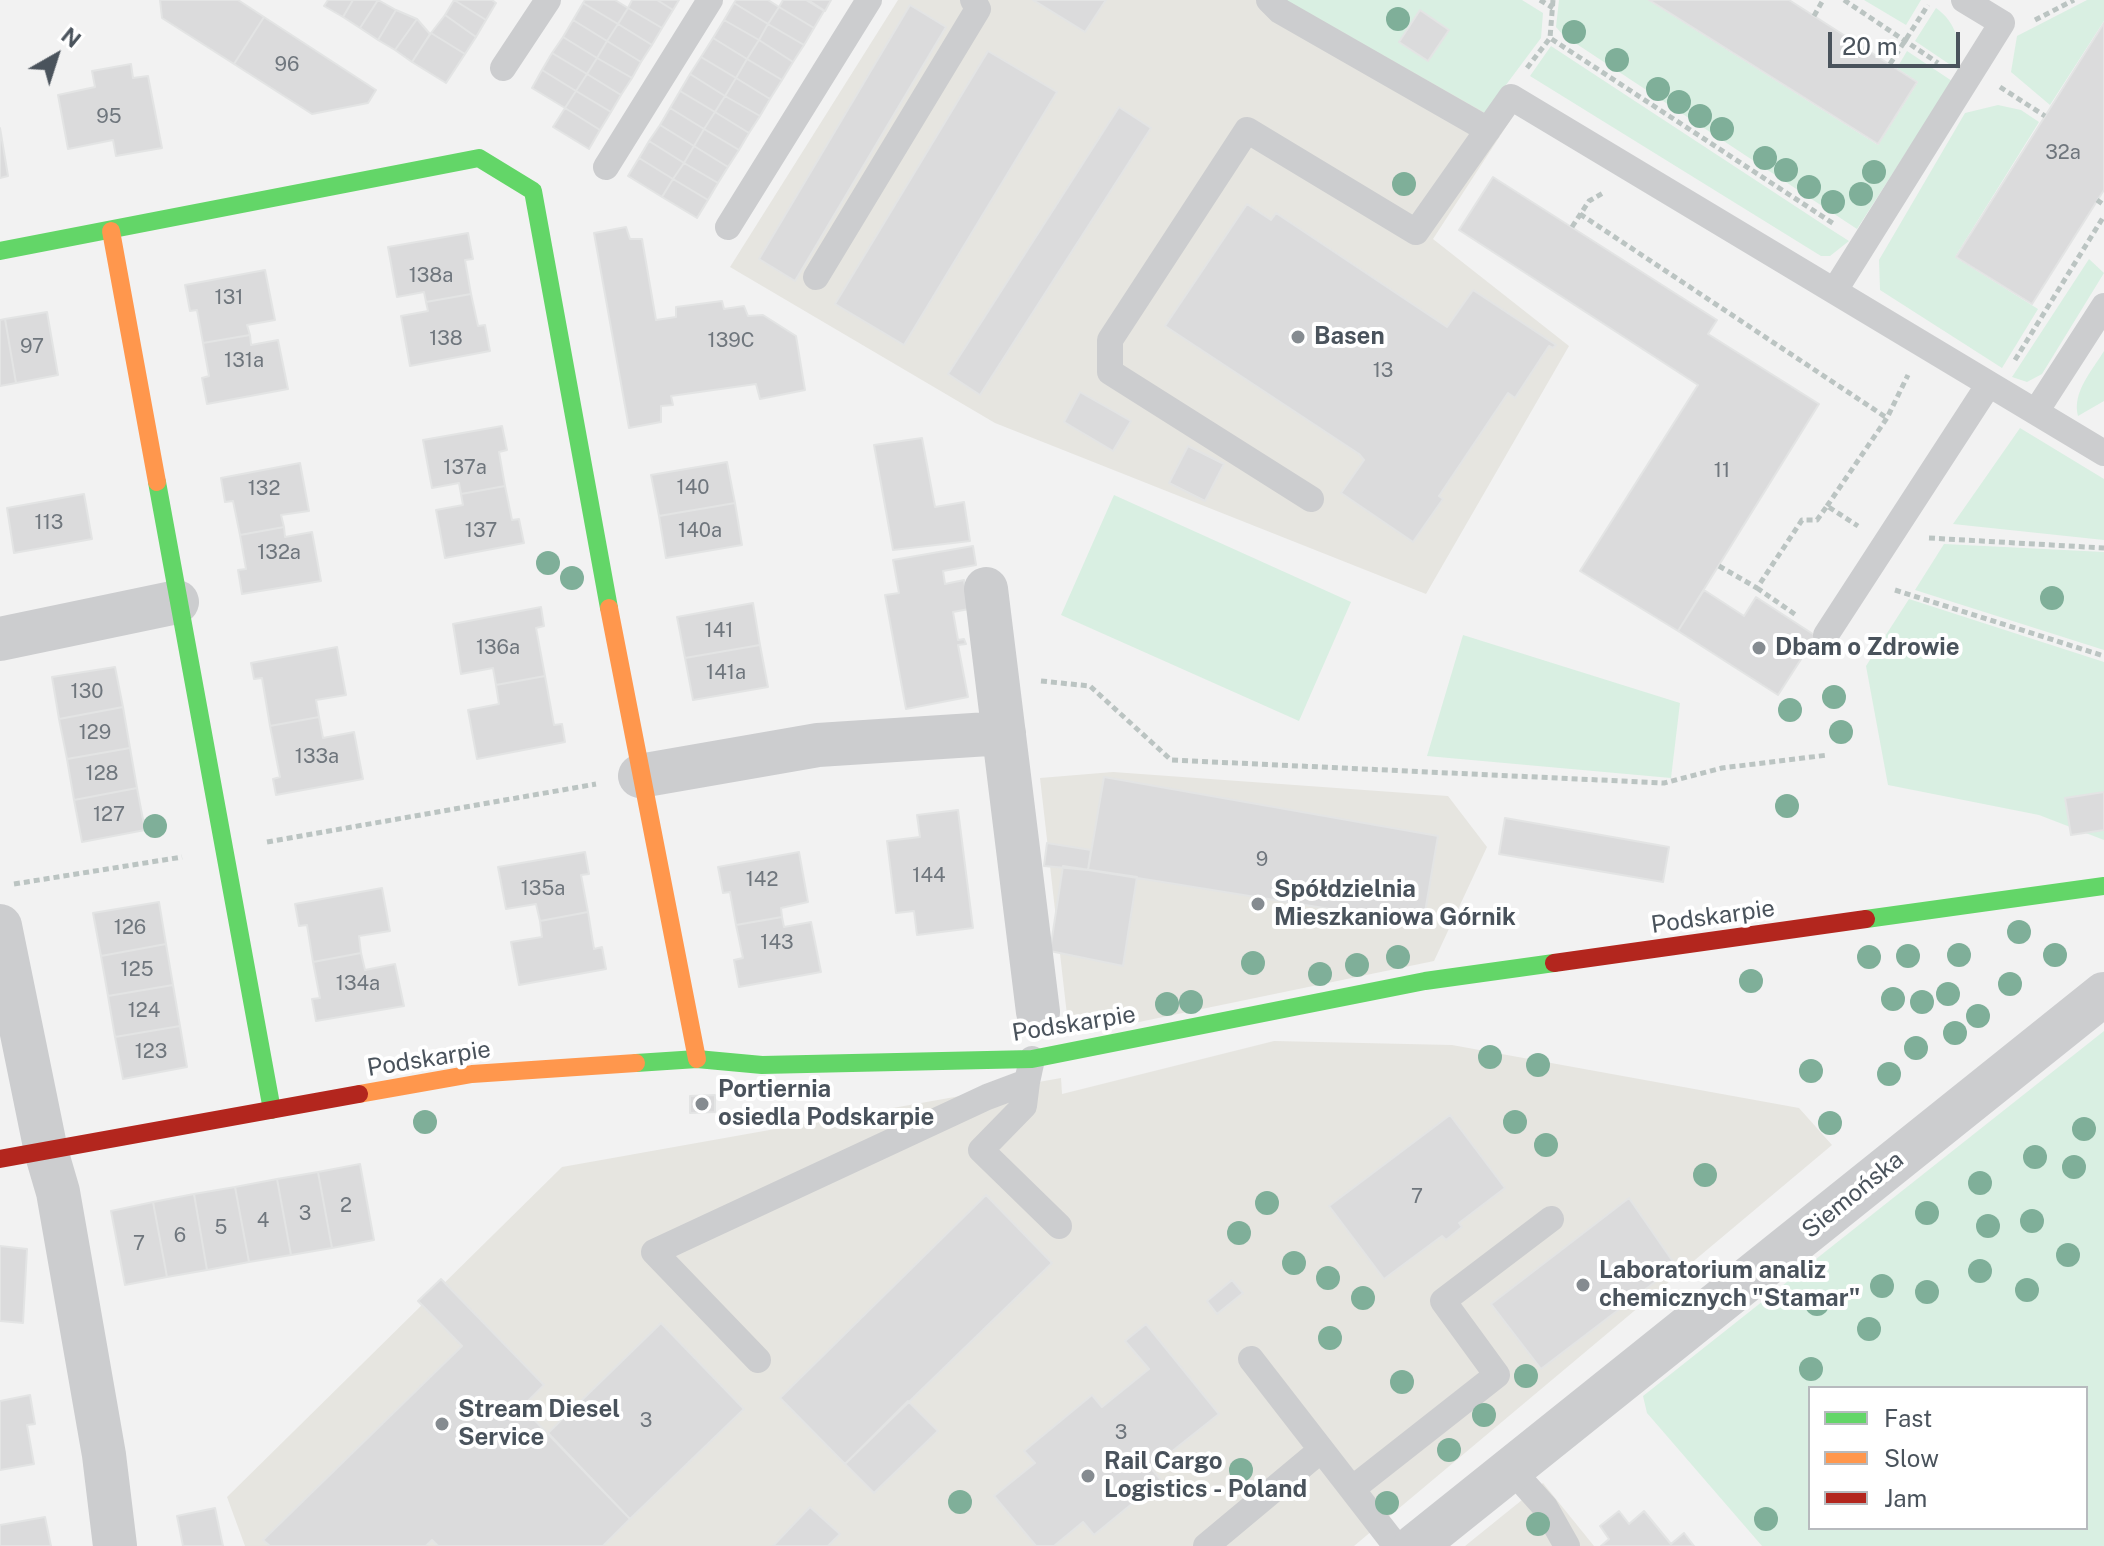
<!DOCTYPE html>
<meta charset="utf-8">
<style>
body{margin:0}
#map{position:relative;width:2104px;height:1546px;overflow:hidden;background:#f2f2f2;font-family:"Public Sans",sans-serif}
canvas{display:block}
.legend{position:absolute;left:1808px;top:1386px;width:280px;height:144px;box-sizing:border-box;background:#fff;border:2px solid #b7babe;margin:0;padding:10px 14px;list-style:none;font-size:24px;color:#4a535c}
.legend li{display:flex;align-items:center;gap:16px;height:40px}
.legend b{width:40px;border:2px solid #b7babe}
.north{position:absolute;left:16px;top:16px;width:80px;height:80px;-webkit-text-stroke:6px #fff;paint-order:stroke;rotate:39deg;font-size:22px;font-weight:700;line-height:32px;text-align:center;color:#4a535c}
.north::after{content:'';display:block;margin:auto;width:28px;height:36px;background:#4a535c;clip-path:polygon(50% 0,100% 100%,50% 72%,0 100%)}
.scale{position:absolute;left:1828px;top:32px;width:132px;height:36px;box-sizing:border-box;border:4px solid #4a535c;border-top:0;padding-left:10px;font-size:24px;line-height:28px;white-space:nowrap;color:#4a535c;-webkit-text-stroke:6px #fff;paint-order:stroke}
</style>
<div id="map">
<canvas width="2104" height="1546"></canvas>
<ul class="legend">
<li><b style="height:10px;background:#63d668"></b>Fast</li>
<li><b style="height:10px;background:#ff974d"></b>Slow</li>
<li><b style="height:10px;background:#b3261e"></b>Jam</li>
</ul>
<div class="north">N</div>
<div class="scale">20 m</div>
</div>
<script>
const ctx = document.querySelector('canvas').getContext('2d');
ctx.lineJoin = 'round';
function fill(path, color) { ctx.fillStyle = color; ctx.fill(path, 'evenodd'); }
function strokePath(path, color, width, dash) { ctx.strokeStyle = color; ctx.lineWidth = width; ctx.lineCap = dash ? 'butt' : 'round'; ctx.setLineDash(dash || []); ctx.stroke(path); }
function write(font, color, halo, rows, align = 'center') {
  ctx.font = font + ' "Public Sans",sans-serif'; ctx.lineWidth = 8; ctx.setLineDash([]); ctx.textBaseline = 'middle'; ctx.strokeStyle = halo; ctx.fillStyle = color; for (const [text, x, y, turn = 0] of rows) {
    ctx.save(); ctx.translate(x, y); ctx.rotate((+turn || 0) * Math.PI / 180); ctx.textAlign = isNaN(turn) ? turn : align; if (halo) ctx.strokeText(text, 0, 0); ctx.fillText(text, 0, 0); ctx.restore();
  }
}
fill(new Path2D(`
 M898,0H1347L1513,116L1433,239L1569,346L1426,594L995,423L730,267Z
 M1113,772L1448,796L1487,847L1434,961L1110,1028L1068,1024L1040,778Z
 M1274,1041L1452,1045L1799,1108L1832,1145L1354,1546H245L227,1497L562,1167L1061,1078L1062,1094Z
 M1543,1483L1594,1546H1465Z`), '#e6e5e0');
fill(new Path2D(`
 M1286,0H1522L1543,13L1541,38L1485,113Z
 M1559,0H1648L1878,145L1918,82L1897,68L1907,51L1952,81L1857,229L1563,35L1556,27Z
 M1864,0H1921L1906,25Z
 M2087,0H2104V21L2050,105L2011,72L2017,36Z
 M1936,8C1956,22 1963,46 1958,70L1915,41Z
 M1551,46L1827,227L1849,241L1830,256H1821L1530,76Z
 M1998,105L2021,110L2039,122L1955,257L2038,309L2002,368L1880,290L1879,260L1965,113Z
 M2089,259L2104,273L2042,374L2027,382L2012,377Z
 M2104,351V401L2078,416C2072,392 2092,371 2104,351Z
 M2020,428L2104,479V540L1953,524Z
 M1114,495L1351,602L1299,721L1061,615Z
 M1944,544L2104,552V650L1915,590Z
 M1909,599L2104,662V840L2039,815L1888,785L1866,666Z
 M1463,635L1680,703L1671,778L1427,756Z
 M2104,1031V1546H1762L1647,1413L1643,1396ZM1810,1388H2086V1528H1810Z`), '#d9efe2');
const building = new Path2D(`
 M160,0H238L264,17L234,64L162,18Z
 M328,0H353L343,17L324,6Z
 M353,0H378L360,28L343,17Z
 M378,0L396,10L378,40L360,28Z
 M454,0L486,20L476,37L445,15Z
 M454,0H492L496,3L486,20Z
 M585,0H615L628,8L618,24L583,3Z
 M632,0H657L673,10L662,28L628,8Z
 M657,0H679L673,10Z
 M736,0H768L779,7L768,24L734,3Z
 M783,0H806L824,11L814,28L779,7Z
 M808,0H831L825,11Z
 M1033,0H1106L1085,32Z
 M1649,0H1789L1917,82L1878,144Z
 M583,3L618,24L607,41L573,20Z
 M734,3L768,24L759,40L724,20Z
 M910,5L946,27L795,281L759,259Z
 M779,7L814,28L804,45L768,24Z
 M628,8L662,28L652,45L618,24Z
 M396,10L417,19L395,50L378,40Z
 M1420,10L1449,30L1428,61L1399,42Z
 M445,15L476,37L465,54L431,33Z
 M264,17L376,90L368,103L312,114L234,64Z
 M417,19L430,34L412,62L395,50Z
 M573,20L607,41L597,58L563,37Z
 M724,20L759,40L747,59L713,38Z
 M2104,23V190L2032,304L1956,257Z
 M618,24L652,45L641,62L607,41Z
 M768,24L804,45L793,62L759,40Z
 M431,33L465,54L446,83L412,62Z
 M563,37L597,58L587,74L552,53Z
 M713,38L747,59L736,78L701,57Z
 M759,40L793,62L782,80L747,59Z
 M607,41L641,62L632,78L597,58Z
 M988,51L1057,92L904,345L835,304Z
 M552,53L587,74L576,91L542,70Z
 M701,57L736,78L725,96L690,74Z
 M597,58L632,78L621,95L587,74Z
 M747,59L782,80L770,99L736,78Z
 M131,64L133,78L148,76L162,148L116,156L113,140L68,149L58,95L95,87L92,71Z
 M542,70L576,91L565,108L532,88Z
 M587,74L621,95L611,112L576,91Z
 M690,74L725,96L715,112L680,91Z
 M736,78L770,99L760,116L725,96Z
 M576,91L611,112L600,130L565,108Z
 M680,91L715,112L704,129L670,108Z
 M725,96L760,116L749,133L715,112Z
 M1119,107L1151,128L980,395L948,374Z
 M565,108L600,130L589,149L553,127Z
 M670,108L704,129L694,146L660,125Z
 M715,112L749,133L739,150L704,129Z
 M660,125L694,146L684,163L649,141Z
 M0,128L8,176L0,178Z
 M704,129L739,150L728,167L694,146Z
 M649,141L684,163L673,179L639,158Z
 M694,146L728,167L718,183L684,163Z
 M639,158L673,179L662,197L628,176Z
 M684,163L718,183L708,200L673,179Z
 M1493,177L1717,320L1708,334L1819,404L1678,631L1580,571L1698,385L1459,230Z
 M673,179L708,200L697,218L662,197Z
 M1247,204L1271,220L1276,213L1447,327L1473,290L1556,345L1553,348L1549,346L1515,398L1508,393L1439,496L1443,499L1413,542L1341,493L1364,460L1359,454L1165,326Z
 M626,227L630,239H642L656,320L676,317V307L722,301L724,309L744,306L748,316L763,315L796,336L805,390L760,399L756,384L671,396L673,405L661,406V422L629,428L594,233Z
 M468,233L473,259L465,260L471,294L426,302L424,292L397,297L388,247Z
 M265,270L275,320L247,325L250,335L203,343L197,310L190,311L185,285Z
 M471,294L478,326L485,325L490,351L410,366L401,316L428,311L426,302Z
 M47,312L58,375L16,383L5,319Z
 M5,319L16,383L0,386V320Z
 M250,335L251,345L278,340L288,389L207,404L202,378L209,376L203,343Z
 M1080,392L1131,421L1113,451L1064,422Z
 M502,426L507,450L499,452L505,486L461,494L459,483L432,488L423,440Z
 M922,438L935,507L964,502L970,541L893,550L874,445Z
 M1188,446L1224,464L1205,501L1169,483Z
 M727,462L735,503L659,516L651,475Z
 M300,463L309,511L281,515L284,527L240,535L233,501L225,502L221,478Z
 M505,486L512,520L519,519L524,543L445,558L436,510L463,505L461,494Z
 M84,494L92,539L14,553L7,508Z
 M735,503L742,545L666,558L659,516Z
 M284,527L285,537L312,532L321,581L242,594L238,570L246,569L240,535Z
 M973,546L976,565L943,571L945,584L964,580L969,609L953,612L958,640L964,639L966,644L958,645L968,697L906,709L885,595L899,593L893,560Z
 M1704,590L1744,616L1756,597L1816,636L1778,695L1678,631Z
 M753,603L760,645L685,658L677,617Z
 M541,607L544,626L536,628L545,676L496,685L493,668L461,674L453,624Z
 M760,645L768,687L693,700L685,658Z
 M337,647L346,695L316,700L319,717L270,726L262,678L254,679L251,663Z
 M115,667L123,707L59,719L52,677Z
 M545,676L554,725L562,724L565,742L477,759L468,710L499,704L496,685Z
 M123,707L130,748L67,759L59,719Z
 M319,717L323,738L354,732L363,779L276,795L273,779L280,777L270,726Z
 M130,748L137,788L74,800L67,759Z
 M1104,777L1438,836L1423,924L1088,870Z
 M137,788L145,830L82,842L74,800Z
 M2104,792V830L2071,835L2065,798Z
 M958,810L973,928L917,935L914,911L896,913L887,841L920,837L917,815Z
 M1505,818L1669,847L1663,882L1499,854Z
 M1047,843L1091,850L1088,870L1044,866Z
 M585,852L589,874L581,875L588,912L540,921L536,904L506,909L498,867Z
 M799,852L808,902L781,908L782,917L736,925L730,892L723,893L718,867Z
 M1063,866L1137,877L1123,966L1050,951Z
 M382,888L390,931L359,936L361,953L313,962L307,925L299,926L295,904Z
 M159,902L166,944L101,956L93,913Z
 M588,912L594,949L602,947L606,969L519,985L511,942L542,937L540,921Z
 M782,917L784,927L811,922L821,972L739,987L734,960L743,958L736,925Z
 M166,944L173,985L108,996L101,956Z
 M361,953L365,970L395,964L404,1006L316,1021L312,999L320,998L313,962Z
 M173,985L180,1026L115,1037L108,996Z
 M180,1026L187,1067L123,1079L115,1037Z
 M715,1095V1112L690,1113V1096Z
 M1450,1115L1505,1188L1459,1223L1462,1227L1446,1240L1442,1236L1384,1279L1329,1206Z
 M360,1164L374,1240L332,1248L318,1172Z
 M318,1172L332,1248L291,1255L277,1179Z
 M277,1179L291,1255L249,1262L235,1187Z
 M235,1187L249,1262L207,1270L194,1194Z
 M194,1194L207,1270L167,1277L153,1202Z
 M986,1195L1052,1263L845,1464L780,1398Z
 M1629,1198L1676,1266L1541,1369L1491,1304Z
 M153,1202L167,1277L125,1285L111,1211Z
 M0,1246L27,1249L23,1323L0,1321Z
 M441,1279L544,1385L522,1407L630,1519L603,1546H438L432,1540L426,1546H270L263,1540L462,1346L418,1301Z
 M1232,1280L1243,1293L1217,1314L1207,1301Z
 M661,1323L744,1409L630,1519L548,1433Z
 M1146,1324L1219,1414L1151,1468L1161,1480L1094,1535L1083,1522L1054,1546H1036L994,1496L1035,1463L1024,1451L1092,1395L1102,1407L1149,1369L1125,1341Z
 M30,1395L35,1424L27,1425L34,1464L0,1470V1401Z
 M908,1401L938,1431L874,1493L845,1464Z
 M810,1507L840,1534L828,1546H773Z
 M215,1508L223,1546H183L177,1516Z
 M1619,1511L1629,1524L1644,1511L1671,1544L1684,1533L1694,1546H1601L1609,1539L1600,1526Z
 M45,1517L51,1546H0V1525Z`);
fill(building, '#dbdbdc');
strokePath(building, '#e3e4e4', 2);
strokePath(new Path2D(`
 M1540,0L1553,8
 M1553,0L1550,38L1834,224
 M1844,0L1938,63
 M1814,16L1823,0
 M2035,20L2074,0
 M1890,64L1928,5
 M1527,68L1550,38
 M2000,87L2045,116
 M2097,200L2104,205
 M1580,214L1887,418
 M1572,227L1589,201L1603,193
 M2015,360L2104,216
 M1827,506L1887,418L1908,375
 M1929,538L2104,548
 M1719,566L1757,588L1802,520H1817L1827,506L1858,526
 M1757,588L1796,615
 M1895,590L2104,656
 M1041,681L1090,686L1171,760L1664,783L1722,768L1828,755
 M267,842L596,784
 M14,884L182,857`), '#bbc4c2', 5, [6, 4]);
strokePath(new Path2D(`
 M1269,0L1280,11L1488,130
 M503,68L548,0
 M606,167L710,0
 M728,227L869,0
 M816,277L978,9L973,0
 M1835,290L2002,23L1964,0
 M2037,410L2104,306
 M1311,499L1110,372V340L1247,130L1416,232L1511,97L2104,453
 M1826,635L1989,384
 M1027,1082L1024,1106L981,1150L1059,1226
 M1251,1359L1396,1546
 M758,1360L654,1252L987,1097L1027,1082L1032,1059
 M1511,1469L1545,1507L1567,1546
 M1352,1489L1497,1375L1443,1301L1551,1219
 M1206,1546L1321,1450`), '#cccdcf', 26);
strokePath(new Path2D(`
 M986,589L1038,1012
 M0,639L177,602
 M640,776L818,745L1004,733
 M0,926L46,1151L58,1192L104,1455L115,1546
 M1415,1546L2104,994`), '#cccdcf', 44);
strokePath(new Path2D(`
 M0,251L479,158L533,191L609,608
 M157,482L272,1110
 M1866,919L2104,886
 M636,1063L697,1059L762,1065L1032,1059L1425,981L1554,963`), '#63d668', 18);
strokePath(new Path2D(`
 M111,231L157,482
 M609,608L697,1059
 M359,1094L472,1074L636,1063`), '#ff974d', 18);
strokePath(new Path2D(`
 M1554,963L1866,919
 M0,1159L359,1094`), '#b3261e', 18);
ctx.fillStyle = '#7faf99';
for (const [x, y] of [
 [1398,19],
 [1574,32],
 [1617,60],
 [1658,89],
 [1679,102],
 [1700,116],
 [1722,129],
 [1765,158],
 [1786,170],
 [1874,172],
 [1404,184],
 [1809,187],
 [1861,194],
 [1833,202],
 [548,563],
 [572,578],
 [2052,598],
 [1834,697],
 [1790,710],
 [1841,732],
 [1787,806],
 [155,826],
 [2019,932],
 [1959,955],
 [2055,955],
 [1908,956],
 [1398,957],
 [1869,957],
 [1253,963],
 [1357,965],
 [1320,974],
 [1751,981],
 [2010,984],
 [1948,994],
 [1893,999],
 [1191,1002],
 [1922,1002],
 [1167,1004],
 [1978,1016],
 [1955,1033],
 [1916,1048],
 [1490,1057],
 [1538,1065],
 [1811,1071],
 [1889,1074],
 [425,1122],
 [1515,1122],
 [1830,1123],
 [2084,1129],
 [1546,1145],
 [2035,1157],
 [2074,1167],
 [1705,1175],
 [1980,1183],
 [1267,1203],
 [1927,1213],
 [2032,1221],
 [1988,1226],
 [1239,1233],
 [2068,1255],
 [1294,1263],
 [1980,1271],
 [1328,1278],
 [1882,1286],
 [2027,1290],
 [1927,1292],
 [1363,1298],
 [1817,1304],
 [1869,1329],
 [1330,1338],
 [1811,1369],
 [1526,1376],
 [1402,1382],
 [1484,1415],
 [1449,1450],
 [1241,1470],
 [960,1502],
 [1387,1503],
 [1766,1519],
 [1538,1524]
]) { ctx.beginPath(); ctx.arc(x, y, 12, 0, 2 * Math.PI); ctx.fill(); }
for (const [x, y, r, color] of [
 [1298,337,8,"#858b90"],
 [1759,648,8,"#858b90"],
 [1258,904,8,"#858b90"],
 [702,1104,8,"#858b90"],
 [1583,1285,8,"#858b90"],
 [442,1424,8,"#858b90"],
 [1088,1476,8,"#858b90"]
]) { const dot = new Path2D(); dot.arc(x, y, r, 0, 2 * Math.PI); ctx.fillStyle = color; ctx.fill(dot); strokePath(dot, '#fff', 3); }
write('20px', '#6f767d', null, [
 ["96",287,65],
 ["95",109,117],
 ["32a",2063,153],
 ["138a",431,276],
 ["131",229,298],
 ["138",446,339],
 ["139C",731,341],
 ["97",32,347],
 ["131a",244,361],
 ["13",1383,371],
 ["137a",465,468],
 ["11",1722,471],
 ["140",693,488],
 ["132",264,489],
 ["113",49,523],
 ["137",481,531],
 ["140a",700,531],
 ["132a",279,553],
 ["141",719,631],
 ["136a",498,648],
 ["141a",726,673],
 ["130",87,692],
 ["129",95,733],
 ["133a",317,757],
 ["128",102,774],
 ["127",109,815],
 ["9",1262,860],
 ["144",929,876],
 ["142",762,880],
 ["135a",543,889],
 ["126",130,928],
 ["143",777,943],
 ["125",137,970],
 ["134a",358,984],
 ["124",144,1011],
 ["123",151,1052],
 ["7",1417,1197],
 ["2",346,1206],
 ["3",305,1214],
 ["4",263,1221],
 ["5",221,1228],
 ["6",180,1236],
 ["7",139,1244],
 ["3",646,1421],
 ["3",1121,1433]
]);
write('bold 24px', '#4a535c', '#fff', [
 ["Basen",1314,337],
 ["Dbam o Zdrowie",1775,648],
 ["Spółdzielnia",1274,890],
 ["Mieszkaniowa Górnik",1274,918],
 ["Portiernia",718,1090],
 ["osiedla Podskarpie",718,1118],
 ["Laboratorium analiz",1599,1271],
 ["chemicznych \"Stamar\"",1599,1299],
 ["Stream Diesel",458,1410],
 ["Service",458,1438],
 ["Rail Cargo",1104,1462],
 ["Logistics - Poland",1104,1490]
], 'left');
write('24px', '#4a535c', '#fff', [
 ["Podskarpie",1713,917,-8],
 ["Podskarpie",1074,1024,-9],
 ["Podskarpie",429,1059,-9],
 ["Siemońska",1853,1195,-39]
]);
</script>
